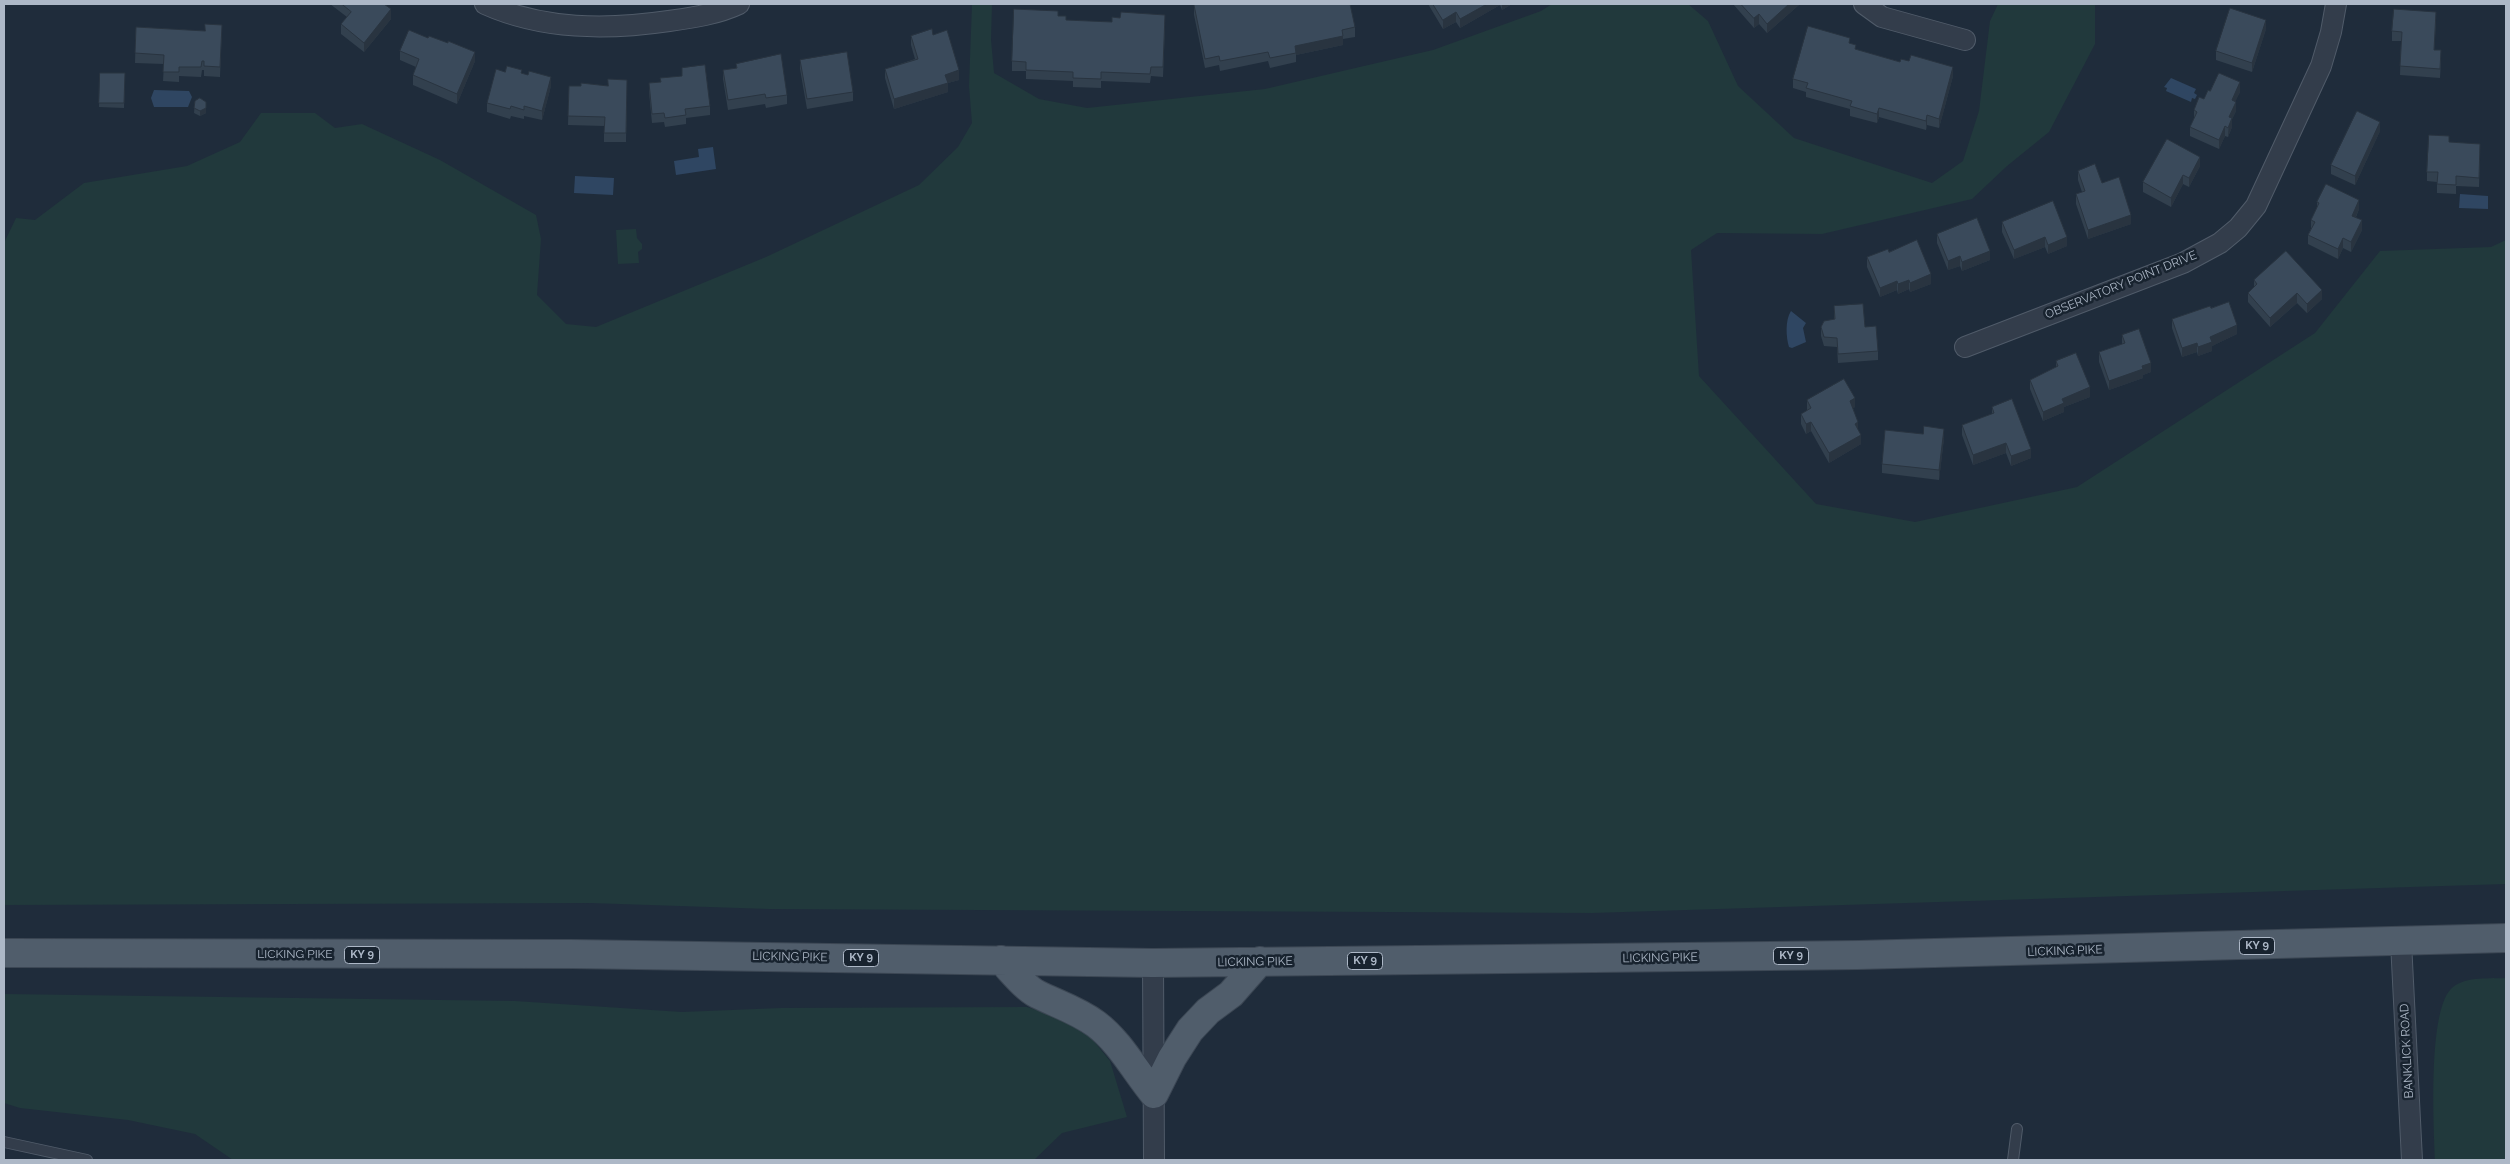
<!DOCTYPE html>
<style>
body{margin:0}
#map{position:relative;width:2510px;height:1164px;overflow:hidden;background:#1f2c3b;font-family:Raleway,sans-serif}
canvas{display:block}
.frame{position:absolute;inset:0;border:5px solid #adb8c7;pointer-events:none}
</style>
<div id="map">
<canvas width="2510" height="1164"></canvas>
<div class="frame"></div>
</div>
<script>
const ctx = document.querySelector('canvas').getContext('2d');
ctx.lineJoin = 'round';
function fill(path, color) { ctx.fillStyle = color; ctx.fill(path, 'evenodd'); }
function strokePath(path, color, width, dash) { ctx.strokeStyle = color; ctx.lineWidth = width; ctx.lineCap = dash ? 'butt' : 'round'; ctx.setLineDash(dash || []); ctx.stroke(path); }
function write(font, color, halo, rows, align = 'center') {
  ctx.font = font + ' Raleway,sans-serif'; ctx.lineWidth = 5; ctx.setLineDash([]); ctx.textBaseline = 'middle'; ctx.strokeStyle = halo; ctx.fillStyle = color; for (const [text, x, y, turn = 0] of rows) {
    ctx.save(); ctx.translate(x, y); ctx.rotate((+turn || 0) * Math.PI / 180); ctx.textAlign = isNaN(turn) ? turn : align; if (halo) ctx.strokeText(text, 0, 0); ctx.fillText(text, 0, 0); ctx.restore();
  }
}
fill(new Path2D(`
 M972,4H992L991,40L994,73L1039,99L1087,108L1265,89L1433,50L1541,11L1552,4H1688L1708,21L1738,86L1794,138L1932,183L1963,161L1979,111L1990,21L1998,4H2095V44L2049,132L2007,166L1972,199L1822,234L1717,233L1691,250L1699,376L1816,504L1915,522L2077,487L2315,333L2380,251L2491,247L2506,240V884L1592,913L769,909L590,903L4,905V243L16,218L35,220L84,183L187,166L240,142L261,113H315L335,128L362,124L440,160L536,215L541,239L537,295L566,324L596,327L766,257L919,185L958,147L972,123L969,86Z
 M636,229L637,238L642,244V249L638,252L639,263L618,264L616,230Z
 M2506,978V1160H2435C2434,1127 2427,1007 2453,987C2467,976 2490,979 2506,978Z
 M4,994L515,1001L682,1012L781,1008L1027,1007L1080,1024L1110,1061L1127,1117L1062,1133L1034,1160H233L195,1134L128,1120L20,1108L4,1103Z`), '#21393c');
fill(new Path2D(`
 M2171,78L2196,89L2194,93L2197,95L2195,99L2192,98L2191,102L2166,91L2167,88L2164,87Z
 M154,90L189,91L192,97L188,107H154L151,98Z
 M713,147L716,169L676,175L674,161L699,157L698,149Z
 M575,176L614,178L613,195L574,193Z
 M2460,194L2488,196V209L2459,208Z
 M1791,311L1806,323L1803,328L1806,342L1792,348L1789,347C1786,337 1785,320 1791,311Z`), '#2f4662');
const lane = new Path2D(`
 M4,1142L87,1160
 M2013,1160L2017,1129`);
const street = new Path2D(`
 M485,4C543,30 607,30 669,21C692,18 718,14 739,4
 M1864,4L1882,17L1965,40
 M1965,347L2183,263L2220,243L2238,228L2256,206L2321,66L2331,32L2336,4
 M2401,942L2412,1160
 M1153,963L1154,1160`);
const primary = new Path2D(`
 M4,953L572,954L1153,963L1858,955L2506,938
 M1001,960C1012,971 1024,987 1037,994C1057,1004 1077,1010 1096,1024C1120,1042 1135,1071 1154,1094L1172,1058L1190,1030L1208,1011L1231,994L1260,961`);
strokePath(lane, '#505b69', 12);
strokePath(street, '#505b69', 22);
strokePath(primary, '#3c4754', 30);
strokePath(lane, '#333d4b', 10);
strokePath(street, '#333d4b', 20);
strokePath(primary, '#505d6b', 28);
fill(new Path2D(`
 M330,4H384L391,19L364,52L341,34V24L347,17Z
 M1428,4H1512L1502,10L1500,5L1460,28L1456,22L1443,29Z
 M1733,4H1800L1767,33L1759,24L1754,28Z
 M1194,5L1355,27V37L1343,39V45L1296,55V62L1270,68L1268,61L1220,71L1219,65L1205,68L1194,15Z
 M1058,16L1066,20L1112,22L1120,18L1165,24L1163,77L1151,76L1150,83L1101,81V88L1073,87V81L1026,79V71H1012V61Z
 M2436,21L2434,50L2441,60L2440,78L2400,75L2401,41H2392V31Z
 M222,25L220,77L204,76V70H202L201,77L179,76V82L163,81L164,64L135,63L136,27L205,31Z
 M2266,29L2252,72L2216,60V51Z
 M933,35L959,80L948,83V92L894,109L885,78V69L915,59L911,45V36Z
 M428,38L475,61L457,104L413,85V75L416,67L400,60V51Z
 M1850,43L1856,50L1953,76L1939,128L1927,125L1926,130L1879,117L1877,123L1850,116V109L1806,97V92L1793,88V79Z
 M800,60L853,92V101L807,109L800,69Z
 M736,64L787,95V104L766,108L765,104L728,110L723,79V70L736,68Z
 M682,68L710,106V115L686,118V124L665,127L664,122L652,123L649,92V83L660,82L682,76Z
 M505,72L522,73L551,86L542,120L524,116V119L511,116L510,119L487,112V103Z
 M100,73H125L124,108L99,107Z
 M627,80L626,142H604V126L568,125L569,86H608Z
 M2210,91L2240,92L2235,101L2236,111L2232,119V127L2228,137L2225,136L2219,149L2190,136V127L2194,120V110Z
 M195,101L206,102V113L200,116L194,113Z
 M2380,131L2355,185L2331,174V165Z
 M2449,142L2480,153L2479,187L2456,186V194L2437,193V182L2427,181V172Z
 M2200,166L2189,187L2183,184L2171,207L2143,192V182Z
 M2078,171L2102,183L2131,224L2088,239L2076,204V194L2082,192L2078,180Z
 M2317,202L2359,209L2356,217L2362,230L2351,252L2343,248L2338,259L2308,244V235L2311,229V220L2317,209Z
 M2002,222L2067,246L2048,254L2045,247L2014,259L2002,232Z
 M1937,234L1990,260L1962,271L1960,266L1948,270L1937,243Z
 M1889,252L1931,284L1910,292L1909,289L1898,294L1897,290L1880,297L1867,267V257Z
 M2254,280L2322,299L2307,313L2297,303L2270,327L2248,302V293L2254,287Z
 M1834,306L1865,327L1878,351V360L1838,363L1837,347L1824,346L1821,336V327L1834,320Z
 M2211,308L2237,334L2212,346V351L2198,356L2197,352L2182,357L2172,328V319Z
 M2122,335L2151,372L2143,375V378L2109,390L2099,362V352L2122,344Z
 M2056,361L2090,397L2064,407V412L2043,421L2030,389V380L2056,367Z
 M1807,400L1855,407L1853,408L1861,444L1829,463L1811,431L1806,434L1801,424V414L1807,411Z
 M1992,407L2031,458L2011,466L2006,453L1973,465L1962,435V425L1992,414Z
 M1944,438L1939,480L1882,473V464Z`), '#32404e');
fill(new Path2D(`
 M1487,4H1500V5L1460,28V19Z
 M1502,4H1512L1502,10Z
 M1789,4H1800L1767,33V24Z
 M391,9V19L364,52V43Z
 M1456,12V22L1443,29V20Z
 M2436,12V21L2434,59V50Z
 M1759,14V24L1754,28V18Z
 M2266,20V29L2252,72V63Z
 M1343,36V45L1296,55L1295,46Z
 M475,52V61L457,104V94Z
 M1953,67V76L1939,128V119Z
 M959,70V80L948,83V92L894,109V99L945,75Z
 M551,77V86L542,120V111Z
 M2240,82V92L2232,109V100Z
 M2236,102V111L2232,119V127L2228,137L2229,117Z
 M206,108V113L200,116V111Z
 M1879,108V117L1877,123V114Z
 M1927,115V125L1926,130V121Z
 M2380,122V131L2355,185V176Z
 M2225,126V136L2219,149V140Z
 M2200,157V166L2189,187V178Z
 M2183,175V184L2171,207V198Z
 M2359,200V209L2352,225V216Z
 M2131,215V224L2088,239V230Z
 M2362,220V230L2351,252V242Z
 M2045,237V247L2014,259V250Z
 M2067,237V246L2048,254V245Z
 M2343,238V248L2338,259V249Z
 M1990,251V260L1962,271V262Z
 M1960,256V266L1948,270V261Z
 M1931,274V284L1910,292V283Z
 M1909,280V289L1898,294V284Z
 M1897,281V290L1880,297V288Z
 M2322,290V299L2307,313V304Z
 M2297,293V303L2270,327V318Z
 M2237,325V334L2212,346V351L2198,356V347L2210,337Z
 M2197,343V352L2182,357V348Z
 M2151,363V372L2143,375V378L2109,390V381L2142,366Z
 M2090,387V397L2064,407V412L2043,421V412L2062,399Z
 M1855,398V407L1850,410V401Z
 M1811,422V431L1806,434V424Z
 M1858,422V431L1855,424Z
 M1944,429V438L1939,480V470Z
 M1861,435V444L1829,463V453Z
 M2006,443V453L1973,465V455Z
 M2031,449V458L2011,466V456Z`), '#293440');
const building = new Path2D(`
 M342,4H384L391,9L364,43L341,24L351,12Z
 M1203,4H1350L1355,27L1342,30L1343,36L1295,46L1296,53L1270,58L1268,52L1220,61L1219,56L1205,59L1194,5Z
 M1433,4H1487L1460,19L1456,12L1443,20Z
 M1741,4H1789L1767,24L1759,14L1754,18Z
 M2230,8L2266,20L2252,63L2216,51Z
 M1014,9L1058,11V16H1066V20L1112,22V17L1120,18L1121,12L1165,15L1163,67H1151L1150,74L1101,72V79L1073,78V72L1026,70V62L1012,61Z
 M2394,9L2436,12L2434,50H2441L2440,69L2400,66L2402,32L2392,31Z
 M205,24L222,25L220,67L204,66V61H202L201,67H179V72H163L164,55L135,53L136,27L205,31Z
 M1808,26L1850,38L1849,43L1856,45L1855,49L1900,62L1901,59L1909,61L1911,55L1953,67L1939,119L1927,115L1926,121L1879,108L1877,114L1850,106L1852,101L1806,88L1808,83L1793,79Z
 M932,29L933,35L947,30L959,70L945,75L948,83L894,99L885,69L918,59L911,36Z
 M409,30L428,38L429,36L448,43V41L475,52L457,94L413,75L419,59L400,51Z
 M847,52L853,92L807,99L800,60Z
 M781,54L787,95L766,98L765,94L728,100L723,70L737,68L736,64Z
 M705,65L710,106L685,109L686,115L665,118L664,113L652,114L649,83L661,82L660,78L682,76V68Z
 M507,66L522,70L521,73L528,75L529,71L551,77L542,111L524,106V110L511,106L510,109L487,103L496,69L505,72Z
 M100,73H125L124,103H99Z
 M2219,73L2240,82L2232,100L2236,102L2229,117L2232,118L2228,128L2225,126L2219,140L2190,127L2197,112L2194,110L2199,97L2204,99L2208,90L2210,91Z
 M608,79L627,80L626,133H604L605,117L568,116L569,86H581V83L608,86Z
 M200,98L206,102V108L200,111L194,108L195,101Z
 M2357,111L2380,122L2355,176L2331,165Z
 M2429,135L2449,136V142L2480,144L2479,178L2456,176V185L2437,184L2438,172H2427Z
 M2167,139L2200,157L2189,178L2183,175L2171,198L2143,182Z
 M2095,164L2102,183L2119,177L2131,215L2088,230L2076,194L2085,191L2078,171Z
 M2326,184L2359,200L2352,216L2362,220L2351,242L2343,238L2338,249L2308,235L2315,222L2311,220L2319,203L2317,202Z
 M2053,201L2067,237L2048,245L2045,237L2014,250L2002,222Z
 M1977,218L1990,251L1962,262L1960,256L1948,261L1937,234Z
 M1917,240L1931,274L1910,283L1909,280L1898,284L1897,281L1880,288L1867,257L1888,249L1889,252Z
 M2286,251L2322,290L2307,304L2297,293L2270,318L2248,293L2257,284L2254,280Z
 M2229,302L2237,325L2210,337L2212,342L2198,347L2197,343L2182,348L2172,319L2210,306L2211,308Z
 M1863,304L1865,327L1876,326L1878,351L1838,354L1837,338L1824,337L1821,327L1824,321L1835,319L1834,306Z
 M2139,329L2151,363L2142,366L2143,369L2109,381L2099,352L2125,343L2122,335Z
 M2076,353L2090,387L2062,399L2064,403L2043,412L2030,380L2058,366L2056,361Z
 M1844,379L1855,398L1850,401L1858,422L1855,424L1861,435L1829,453L1811,422L1806,424L1801,414L1811,408L1807,400Z
 M2012,399L2031,449L2011,456L2006,443L1973,455L1962,425L1994,413L1992,407Z
 M1924,426L1944,429L1939,470L1882,464L1885,430L1923,434Z`);
fill(building, '#3a4a5b');
strokePath(building, '#293440', 1);
for (const [x, y, w] of [
 [2257,946,35],
 [362,955,35],
 [1791,956,35],
 [861,958,35],
 [1365,961,35]
]) { const box = new Path2D(); box.roundRect(x - w / 2, y - 8.5, w, 17, 4); ctx.fillStyle = '#18232f'; ctx.fill(box); strokePath(box, '#adb8c7', 1); }
write('bold 11px', '#adb8c7', null, [
 ["KY 9",2257,946],
 ["KY 9",362,955],
 ["KY 9",1791,956],
 ["KY 9",861,958],
 ["KY 9",1365,961]
]);
write('12px', '#adb8c7', '#18232f', [
 ["OBSERVATORY POINT DRIVE",2121,285,-22],
 ["LICKING PIKE",2065,951,-2],
 ["LICKING PIKE",295,954],
 ["LICKING PIKE",790,957,1],
 ["LICKING PIKE",1660,958,-1],
 ["LICKING PIKE",1255,962,-1],
 ["BANKLICK ROAD",2407,1051,-93]
]);
</script>
